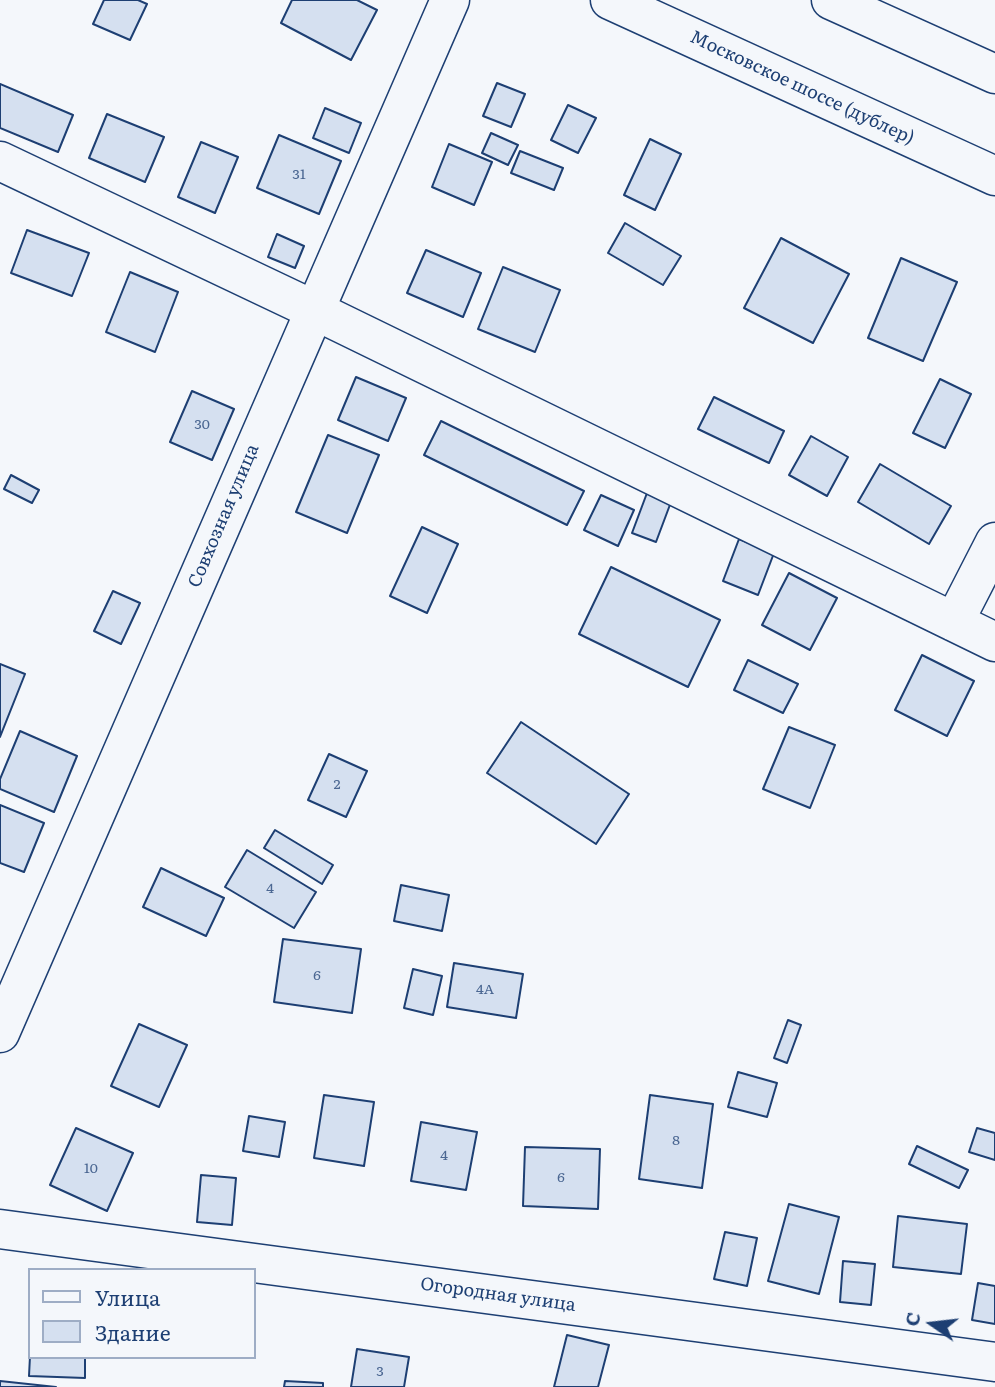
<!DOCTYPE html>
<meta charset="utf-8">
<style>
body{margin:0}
#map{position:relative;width:995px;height:1387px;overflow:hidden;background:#f4f7fb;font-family:Literata,serif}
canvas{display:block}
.legend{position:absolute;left:28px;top:1268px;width:228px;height:91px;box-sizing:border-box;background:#f4f7fb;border:2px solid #9eadc5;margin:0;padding:9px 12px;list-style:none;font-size:21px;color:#1d3f73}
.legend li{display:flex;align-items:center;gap:14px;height:35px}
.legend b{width:35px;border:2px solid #9eadc5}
.north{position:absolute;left:897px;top:1289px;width:70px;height:70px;-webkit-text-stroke:5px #f4f7fb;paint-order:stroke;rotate:284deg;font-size:19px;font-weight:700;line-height:28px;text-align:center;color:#1d3f73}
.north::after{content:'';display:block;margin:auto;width:24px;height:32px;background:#1d3f73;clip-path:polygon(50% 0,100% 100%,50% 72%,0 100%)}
</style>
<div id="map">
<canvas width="995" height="1387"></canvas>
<ul class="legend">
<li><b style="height:9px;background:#f4f7fb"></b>Улица</li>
<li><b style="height:19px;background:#d5e0f0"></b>Здание</li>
</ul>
<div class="north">С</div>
</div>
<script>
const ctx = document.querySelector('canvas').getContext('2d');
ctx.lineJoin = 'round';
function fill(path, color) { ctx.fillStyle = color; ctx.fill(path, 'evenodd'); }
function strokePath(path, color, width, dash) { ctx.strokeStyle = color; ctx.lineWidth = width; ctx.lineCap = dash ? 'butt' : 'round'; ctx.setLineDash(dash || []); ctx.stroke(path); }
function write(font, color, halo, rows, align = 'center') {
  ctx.font = font + ' Literata,serif'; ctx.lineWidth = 5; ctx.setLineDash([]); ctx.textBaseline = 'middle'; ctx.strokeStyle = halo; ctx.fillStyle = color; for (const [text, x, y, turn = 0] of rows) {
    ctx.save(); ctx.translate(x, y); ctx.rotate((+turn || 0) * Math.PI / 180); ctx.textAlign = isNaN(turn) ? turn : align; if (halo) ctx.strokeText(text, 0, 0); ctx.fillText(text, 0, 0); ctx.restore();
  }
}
const building = new Path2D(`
 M104,0H138L147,4L130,40L93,24Z
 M292,0H357L377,10L351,60L281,23Z
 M497,83L525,94L511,127L483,116Z
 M0,84L73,115L58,152L0,128Z
 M568,105L596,118L578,153L551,140Z
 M325,108L361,123L349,153L313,138Z
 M107,114L164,137L145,182L89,158Z
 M491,133L518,145L508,165L482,153Z
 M279,135L341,161L319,214L257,188Z
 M650,139L681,154L655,210L624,195Z
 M201,142L238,157L215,213L178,197Z
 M449,144L492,162L474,205L432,187Z
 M520,151L563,168L554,190L511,173Z
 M625,223L681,256L663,285L608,253Z
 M27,230L89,253L72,296L11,273Z
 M277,234L304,246L295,268L268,257Z
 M781,238L849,274L813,343L744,308Z
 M426,250L481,273L463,317L407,293Z
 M901,258L957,282L923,361L868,338Z
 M503,267L560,290L535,352L478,329Z
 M130,272L178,292L155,352L106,332Z
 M356,377L406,398L388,441L338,420Z
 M940,379L971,394L945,448L913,433Z
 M192,391L234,409L212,460L170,442Z
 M714,397L784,431L769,463L698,429Z
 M441,421L584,491L567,525L424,455Z
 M328,435L379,455L347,533L296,512Z
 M811,436L848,457L827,496L789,475Z
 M880,464L951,506L929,544L858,502Z
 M11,475L39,490L32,503L4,489Z
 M647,493L671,502L656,542L632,533Z
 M601,495L634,510L618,546L584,530Z
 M422,527L458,544L427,613L390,596Z
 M739,539L774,553L758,595L723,581Z
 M611,567L720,620L688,687L579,634Z
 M789,573L837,598L810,650L762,625Z
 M113,591L140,603L121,644L94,631Z
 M922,655L974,681L947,736L895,710Z
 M748,660L798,684L783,713L734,690Z
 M0,664L25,674L0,737Z
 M521,722L629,794L596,844L487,773Z
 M789,727L835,745L810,808L763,789Z
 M20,731L77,756L54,812L0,789V779Z
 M329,754L367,771L346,817L308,800Z
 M0,805L44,823L24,872L0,863Z
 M275,830L333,865L322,884L264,848Z
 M247,850L316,892L294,928L225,887Z
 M161,868L224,898L206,936L143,907Z
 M401,885L449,895L442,931L394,921Z
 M283,939L361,949L352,1013L274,1002Z
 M454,963L523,974L516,1018L447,1007Z
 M413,969L442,976L433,1015L404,1008Z
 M788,1020L801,1025L787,1063L774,1058Z
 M139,1024L187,1045L159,1107L111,1086Z
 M738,1072L777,1083L767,1117L728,1107Z
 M324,1095L374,1102L364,1166L314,1158Z
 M650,1095L713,1104L702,1188L639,1179Z
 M249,1116L285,1122L279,1157L243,1151Z
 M421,1122L477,1132L466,1190L411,1181Z
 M76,1128L133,1153L107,1211L50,1185Z
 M977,1128L995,1133V1160L969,1152Z
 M917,1146L968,1170L959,1188L909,1164Z
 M525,1147L600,1149L598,1209L523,1206Z
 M201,1175L236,1178L232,1225L197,1222Z
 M789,1204L839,1217L819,1294L768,1281Z
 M898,1216L967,1224L961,1274L893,1267Z
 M725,1232L757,1238L747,1286L714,1279Z
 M843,1261L875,1264L871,1305L840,1302Z
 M978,1283L995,1286V1324L972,1320Z
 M567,1335L609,1345L598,1387H554Z
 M357,1349L409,1357L404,1387H351Z
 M30,1356L85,1357V1378L29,1376Z
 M0,1381L56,1387H0Z
 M285,1381L323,1383V1387H284Z`);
fill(building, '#d5e0f0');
strokePath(building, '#1d3f73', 2);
const minor = new Path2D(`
 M610,0L995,176
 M0,161L314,310L995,642
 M954,622L995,542
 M0,1033L450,0
 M0,1229L995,1362`);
const major = new Path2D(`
 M831,0L995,74`);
strokePath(minor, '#1d3f73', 41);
strokePath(major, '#1d3f73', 41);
strokePath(minor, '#f4f7fb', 38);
strokePath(major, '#f4f7fb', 38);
write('14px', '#4b6792', null, [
 ["31",299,175],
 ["30",202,425],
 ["2",337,785],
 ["4",270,889],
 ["6",317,976],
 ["4А",485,990],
 ["8",676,1141],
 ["4",444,1156],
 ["10",91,1169],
 ["6",561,1178],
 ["3",380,1372]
]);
write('18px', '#1d3f73', '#f4f7fb', [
 ["Московское шоссе (дублер)",802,88,25],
 ["Совхозная улица",224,516,-67],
 ["Огородная улица",498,1295,8]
]);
</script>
